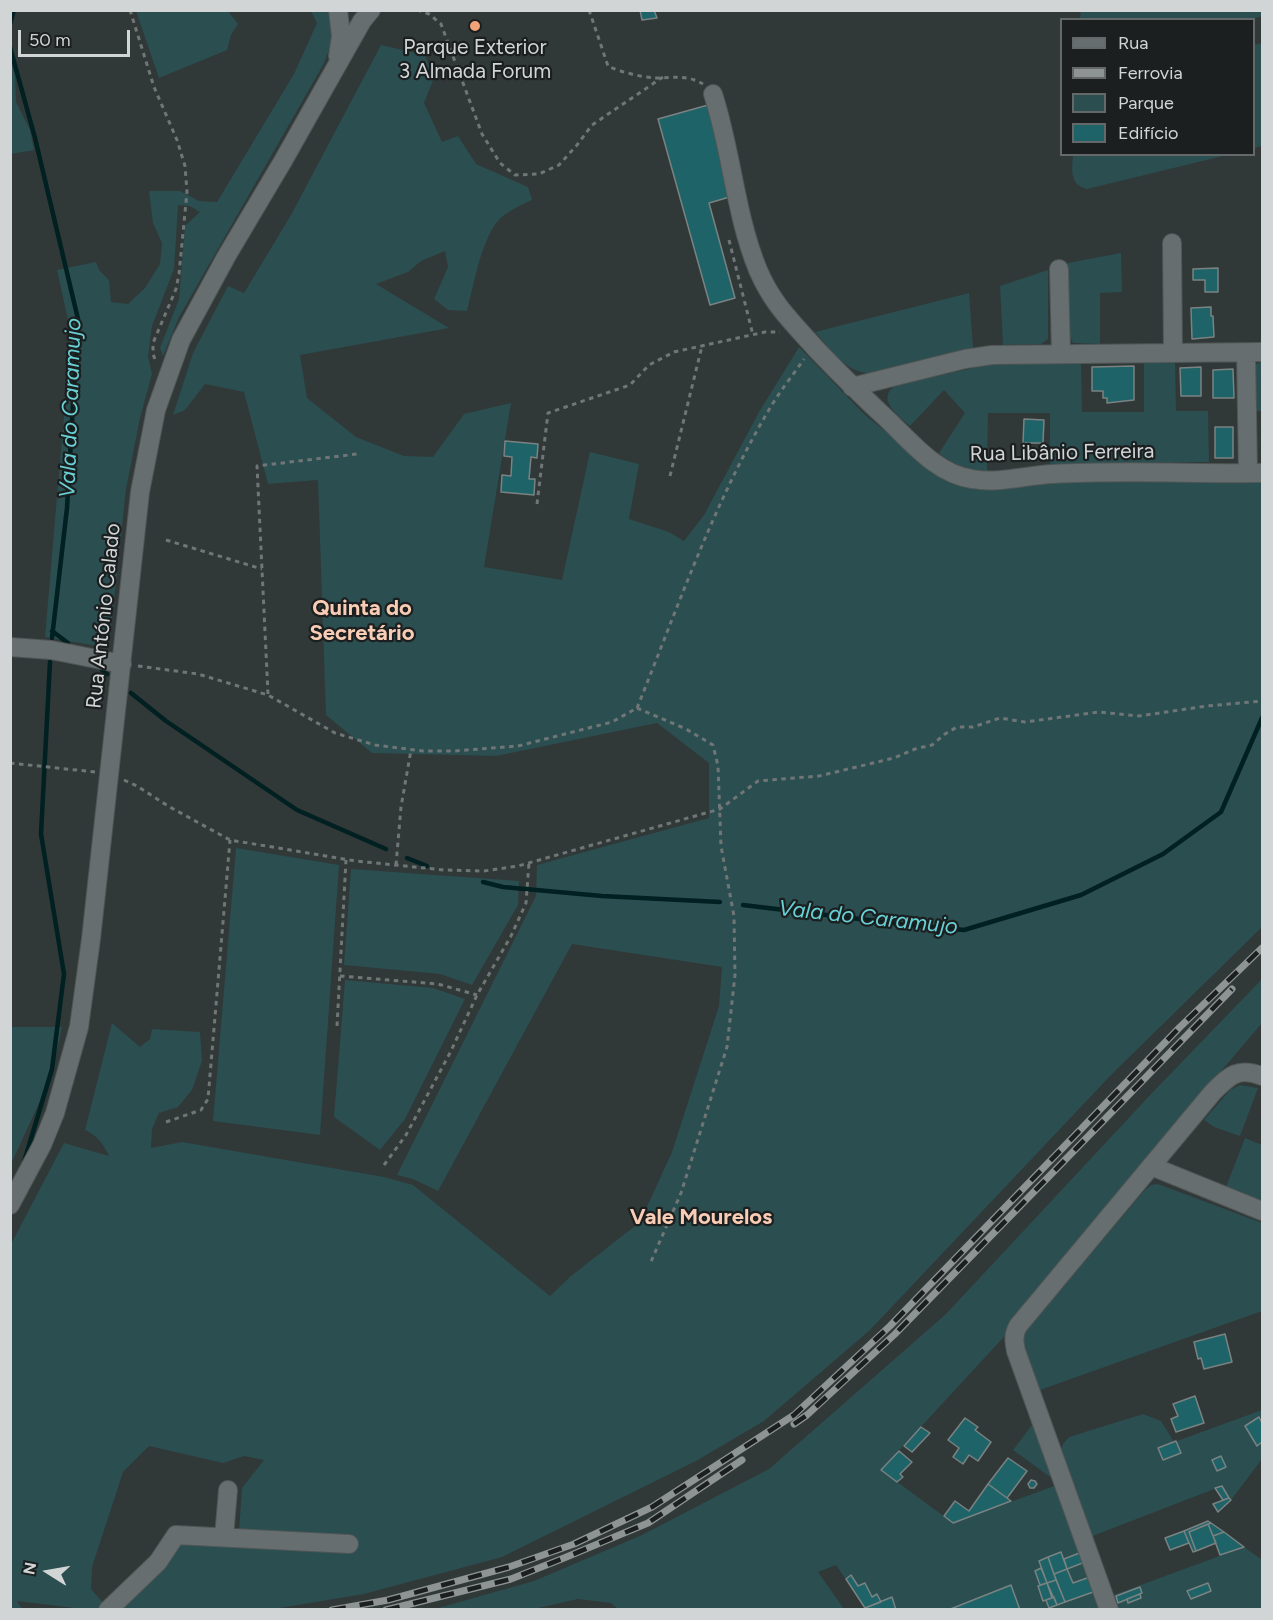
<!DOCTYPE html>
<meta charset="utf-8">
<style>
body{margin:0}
#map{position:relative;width:1273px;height:1620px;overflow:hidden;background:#313838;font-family:Figtree,sans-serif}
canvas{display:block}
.frame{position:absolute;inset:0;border:12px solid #d1d5d5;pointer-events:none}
.legend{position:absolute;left:1060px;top:18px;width:195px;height:138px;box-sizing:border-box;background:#1c1f1f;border:2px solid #646868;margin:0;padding:8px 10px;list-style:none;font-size:18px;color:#d1d5d5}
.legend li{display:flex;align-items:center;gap:12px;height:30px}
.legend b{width:30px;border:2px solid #646868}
.north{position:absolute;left:18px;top:1542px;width:60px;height:60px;-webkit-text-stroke:4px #1c1f1f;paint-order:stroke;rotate:281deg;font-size:16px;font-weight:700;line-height:24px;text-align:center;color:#d1d5d5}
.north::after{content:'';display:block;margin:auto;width:21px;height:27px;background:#d1d5d5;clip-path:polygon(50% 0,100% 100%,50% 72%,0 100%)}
.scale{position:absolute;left:18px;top:30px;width:112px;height:27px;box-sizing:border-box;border:3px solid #d1d5d5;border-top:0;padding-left:8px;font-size:18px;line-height:21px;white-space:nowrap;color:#d1d5d5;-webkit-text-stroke:4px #1c1f1f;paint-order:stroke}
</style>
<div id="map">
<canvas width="1273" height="1620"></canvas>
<div class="frame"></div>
<ul class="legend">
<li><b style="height:8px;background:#676e6f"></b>Rua</li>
<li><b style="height:8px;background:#8e9393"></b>Ferrovia</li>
<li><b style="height:16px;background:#2b4e50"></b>Parque</li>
<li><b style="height:16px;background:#1e6367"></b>Edifício</li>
</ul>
<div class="north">N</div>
<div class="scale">50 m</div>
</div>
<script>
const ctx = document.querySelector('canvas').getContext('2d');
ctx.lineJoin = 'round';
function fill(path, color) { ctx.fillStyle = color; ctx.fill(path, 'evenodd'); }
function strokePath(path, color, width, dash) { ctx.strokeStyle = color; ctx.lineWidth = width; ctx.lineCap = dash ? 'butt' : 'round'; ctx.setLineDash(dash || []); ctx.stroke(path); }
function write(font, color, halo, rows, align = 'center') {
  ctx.font = font + ' Figtree,sans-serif'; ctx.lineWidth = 4.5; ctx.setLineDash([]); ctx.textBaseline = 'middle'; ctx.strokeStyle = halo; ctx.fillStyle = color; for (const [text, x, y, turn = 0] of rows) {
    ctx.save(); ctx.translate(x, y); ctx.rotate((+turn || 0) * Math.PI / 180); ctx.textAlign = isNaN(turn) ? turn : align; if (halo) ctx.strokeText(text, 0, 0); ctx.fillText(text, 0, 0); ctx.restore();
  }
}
fill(new Path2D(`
 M1081,10H1262V16L1248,20L1080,19Z
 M136,11H228L238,24L231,35L227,50L159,78Z
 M311,11H330C336,30 331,47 323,65L179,317L163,356L160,348L179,299L185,226L200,212L190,206L178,205L174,269L152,326L148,356L152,374L140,418L126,489L110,637L103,647L45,637L71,334L57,270L96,262L99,270L109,280L111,302L128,304L145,288L160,264L162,243L153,223L149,191H180L199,201L217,202L294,74L317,23Z
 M1262,43V146L1254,148V45Z
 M381,45L425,55L434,78L424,103L442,142L458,136L476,164L528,187L532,200C519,206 502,213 494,226C479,251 474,283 467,311L448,310L434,299L448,267L445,251L421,261L408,272L376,284L449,328L300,355L307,398L356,437L404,456L433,457L464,414L511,403L484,567L562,580L590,452L639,464L629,519L669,532L684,541L704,515L759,412L799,347L866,416L951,483L979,490L1018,481H1262V927L1111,1075L870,1330L764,1421L696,1461L502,1557L364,1594L280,1608L259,1610L117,1609L180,1542L239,1532L242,1488L264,1460L244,1456L223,1463L149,1446L123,1472L92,1567L91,1589L104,1604L99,1609L91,1610L17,1601L22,1609L11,1610V1244L64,1143L109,1156C104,1145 97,1135 85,1130L112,1023L140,1047L150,1039L152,1029L200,1032L202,1061L192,1090L178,1107L159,1113L152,1129L151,1148L182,1142L384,1177L413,1185L550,1296L571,1276L640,1222L672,1152L719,1006L722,967L572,944L438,1191L413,1179L397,1175L536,896L537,865L709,818V763L657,723L496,756L372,753L326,715L318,480L268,484L244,392L205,384L185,410L173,415L193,353L228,286L244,293L291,215Z
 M11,63L15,75L16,102L30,130L34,150L11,154Z
 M1073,155V154L1227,155L1087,189C1069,185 1072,169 1073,155Z
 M1121,253L1122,292L1100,293V344L1073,343L1068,334V263Z
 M1048,270V339L1041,344L1003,345L1000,286Z
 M969,293L973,348L868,373C845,372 829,347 815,332Z
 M1175,361L1176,411H1208L1209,462L1050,464V413H988L987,471C968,470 954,465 939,453L965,413L944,390L910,426C898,415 875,399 896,385L987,365L1081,362L1082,412H1144V362Z
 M1262,361V411H1254L1255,365Z
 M236,848L339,865L320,1135L213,1121Z
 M351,869L519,881L518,905L472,985L440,974L344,965Z
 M1262,979V1023L1092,1223L1090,1230L1002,1339L881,1470L953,1523L1057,1485L1102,1609H866L836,1565L818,1572L844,1609L619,1610L611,1603L578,1599L534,1609L431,1610L534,1581L642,1535L769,1469L946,1314L1152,1093Z
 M345,980L433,988L465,999L405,1119L380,1150L334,1117Z
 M11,1027H62L51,1077L11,1164Z
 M1240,1085L1258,1088L1240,1136L1214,1127L1204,1120L1230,1090Z
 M1245,1138L1262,1145V1201L1226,1187Z
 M1158,1184L1262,1223V1311L1037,1391L1020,1338L1145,1190L1151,1185Z
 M1262,1410V1459L1231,1500L1222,1486L1090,1537L1061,1452L1063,1444L1069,1437L1143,1414L1161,1421L1174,1442Z
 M1032,1425L1037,1427L1057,1482L1013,1450Z
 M1244,1547L1262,1560V1609H1116L1111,1596Z`), '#2b4e50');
strokePath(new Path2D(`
 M10,24L14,10
 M10,47L35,138L78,319L67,508L52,638
 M52,631L68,643
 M102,670L107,674
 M131,693L166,721L297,810L386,849
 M407,858L427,866
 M483,882L503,887L602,896L720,902
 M743,905L901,924L964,930L1081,895L1163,854L1221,812L1262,718
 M24,1162L52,1069L64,974L41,834L50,662`), '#002021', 4.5);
const building = new Path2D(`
 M640,10H654L657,18L642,20Z
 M708,105L733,196L709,203L735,298L710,305L658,119Z
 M1218,268V292H1205V280H1193V269Z
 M1211,307V316H1213L1214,337L1192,339L1191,308Z
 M1134,366V400L1107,403V398H1103V391H1092V367Z
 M1201,367V396H1181L1180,368Z
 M1233,369L1234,398H1213V370Z
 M1024,419L1044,420L1043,443H1023Z
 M1215,427H1233V458H1215Z
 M505,441L538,444L537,458L531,457L529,479H535L534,495L501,492L502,475L511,476L512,457L504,456Z
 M1225,1334L1232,1362L1204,1369L1201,1358L1198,1359L1194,1342Z
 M1195,1396L1204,1423L1176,1432L1171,1419L1178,1416L1173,1404Z
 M1259,1417L1262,1423V1442L1257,1446L1245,1426Z
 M965,1418L978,1427L975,1430L991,1442L978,1461L969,1455L963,1464L953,1457L959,1448L948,1440Z
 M921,1427L930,1433L912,1452L904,1446Z
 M1176,1441L1181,1453L1163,1460L1158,1448Z
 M899,1451L912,1462L900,1474L903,1477L897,1482L881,1470Z
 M1221,1456L1226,1467L1217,1471L1212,1460Z
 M1008,1458L1027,1471L1007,1498L988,1484Z
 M1031,1480L1035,1481L1037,1484L1034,1488H1030L1028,1484Z
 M988,1484L1011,1501L953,1523L944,1516L955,1501L969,1511Z
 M1222,1486L1229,1498L1223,1500L1215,1488Z
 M1229,1498L1231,1500L1218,1512L1213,1504Z
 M1208,1521L1211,1523L1189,1532L1196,1551L1193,1552L1184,1531Z
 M1211,1523L1224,1532L1213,1536L1208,1524Z
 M1208,1524L1216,1543L1196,1551L1189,1532Z
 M1184,1531L1189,1543L1170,1550L1165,1538Z
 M1224,1532L1244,1547L1220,1555L1213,1536Z
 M1061,1552L1067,1569L1054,1574L1048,1557Z
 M1082,1552L1085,1562L1067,1569L1064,1559Z
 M1048,1557L1056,1580L1047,1583L1039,1561Z
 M1041,1568L1047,1583L1040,1585L1035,1571Z
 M1067,1569L1073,1583L1090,1577L1096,1591L1065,1602L1054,1574Z
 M851,1575L858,1586L865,1583L872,1597L877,1594L881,1602L865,1608L846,1579Z
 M1056,1580L1065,1602L1057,1605L1047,1583Z
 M1047,1583L1052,1598L1043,1601L1038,1586Z
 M1208,1583L1211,1591L1191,1599L1187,1591Z
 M1011,1585L1020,1610H948Z
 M1140,1587L1142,1593L1118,1603L1116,1596Z
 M1140,1594L1141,1598L1128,1603L1127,1599Z
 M892,1597L896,1610H866L865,1608Z
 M1054,1597L1057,1605L1049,1608L1046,1600Z`);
fill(building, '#1e6367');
strokePath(building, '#7a8282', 1.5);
const minor = new Path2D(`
 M338,10L341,36L338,56
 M713,94C732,152 735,214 758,270C773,305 792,322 817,350C840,374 863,397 888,420C912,443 937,474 972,479C999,484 1027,475 1053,474C1123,470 1193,474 1262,473
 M1172,243L1173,353
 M1059,269L1061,354
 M1246,353L1248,473
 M852,387L965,359L992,355L1262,352
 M10,647L51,650L122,664
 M1151,1166L1262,1211
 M10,1205L42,1145L55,1113L79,1027L91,939L140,492L156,410L181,340L226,257L283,161L362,21L371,10
 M224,1537L228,1490
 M108,1610L158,1562L176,1535L349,1544
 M1109,1610L1016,1351C1014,1341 1013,1335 1018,1326L1213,1092C1230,1075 1238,1067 1262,1076`);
strokePath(minor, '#505656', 20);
strokePath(new Path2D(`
 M130,10L154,87L177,140L185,166L187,192L179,274L176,289L153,343V354L156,362
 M417,10L429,14L441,24L482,134L500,163L515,175L539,174L559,165L577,145L592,125L663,77
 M589,10L608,66C620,72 641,77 655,78C673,78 686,74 703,84
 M729,240L753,335
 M670,476L702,346
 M537,504L548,413L630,385L649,365L674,352L765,332H780
 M166,540L262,569
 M138,666L198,674L268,695L335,733L375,745L423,751H454L518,746L612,722L637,708
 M268,694L257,466L357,454
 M637,708L686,729L713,745L718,766L721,846L734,916L735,975L727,1047L681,1193L650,1264
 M637,708C678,607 714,502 770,408C780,391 793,375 804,359
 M10,763L95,772
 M124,780L137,786L168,806L230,840L356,861L444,870L484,871L518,866L720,809L758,781L819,776L894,758L915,749L932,745L945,734L957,727H973L1000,718L1025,722L1099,712L1139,716L1207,706L1262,701
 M396,865L401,807L411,750
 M340,976L438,984L477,995
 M337,1026L346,860
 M166,1122L201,1110L208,1099L230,840
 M384,1165L406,1135L451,1051L477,995L511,936L526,903L529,863`), '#707676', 3, [4.5, 4.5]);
strokePath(minor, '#676e6f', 18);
const rail = new Path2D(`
 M794,1424L807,1415L895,1334L1232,989
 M332,1610L388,1600L509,1567L574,1544L652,1507L794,1415L890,1326L1180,1027L1262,948
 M386,1610L511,1579L564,1558L648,1523L742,1460`);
strokePath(rail, '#8e9393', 7);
strokePath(rail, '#1c1f1f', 4.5, [14]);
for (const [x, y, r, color] of [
 [475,26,6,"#f0a378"]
]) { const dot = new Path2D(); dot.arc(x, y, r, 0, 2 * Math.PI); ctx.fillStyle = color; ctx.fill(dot); strokePath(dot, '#1c1f1f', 2); }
write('21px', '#d1d5d5', '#1c1f1f', [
 ["Parque Exterior",475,48],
 ["3 Almada Forum",475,72]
]);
write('21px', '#d1d5d5', '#1c1f1f', [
 ["Rua Libânio Ferreira",1062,453,-1],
 ["Rua António Calado",104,616,-84]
]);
write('italic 22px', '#68d1d6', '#1c1f1f', [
 ["Vala do Caramujo",71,408,-88],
 ["Vala do Caramujo",868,918,6]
]);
write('bold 22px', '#f9cdb5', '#1c1f1f', [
 ["Quinta do",362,609],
 ["Secretário",362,634],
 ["Vale Mourelos",701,1218]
]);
</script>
